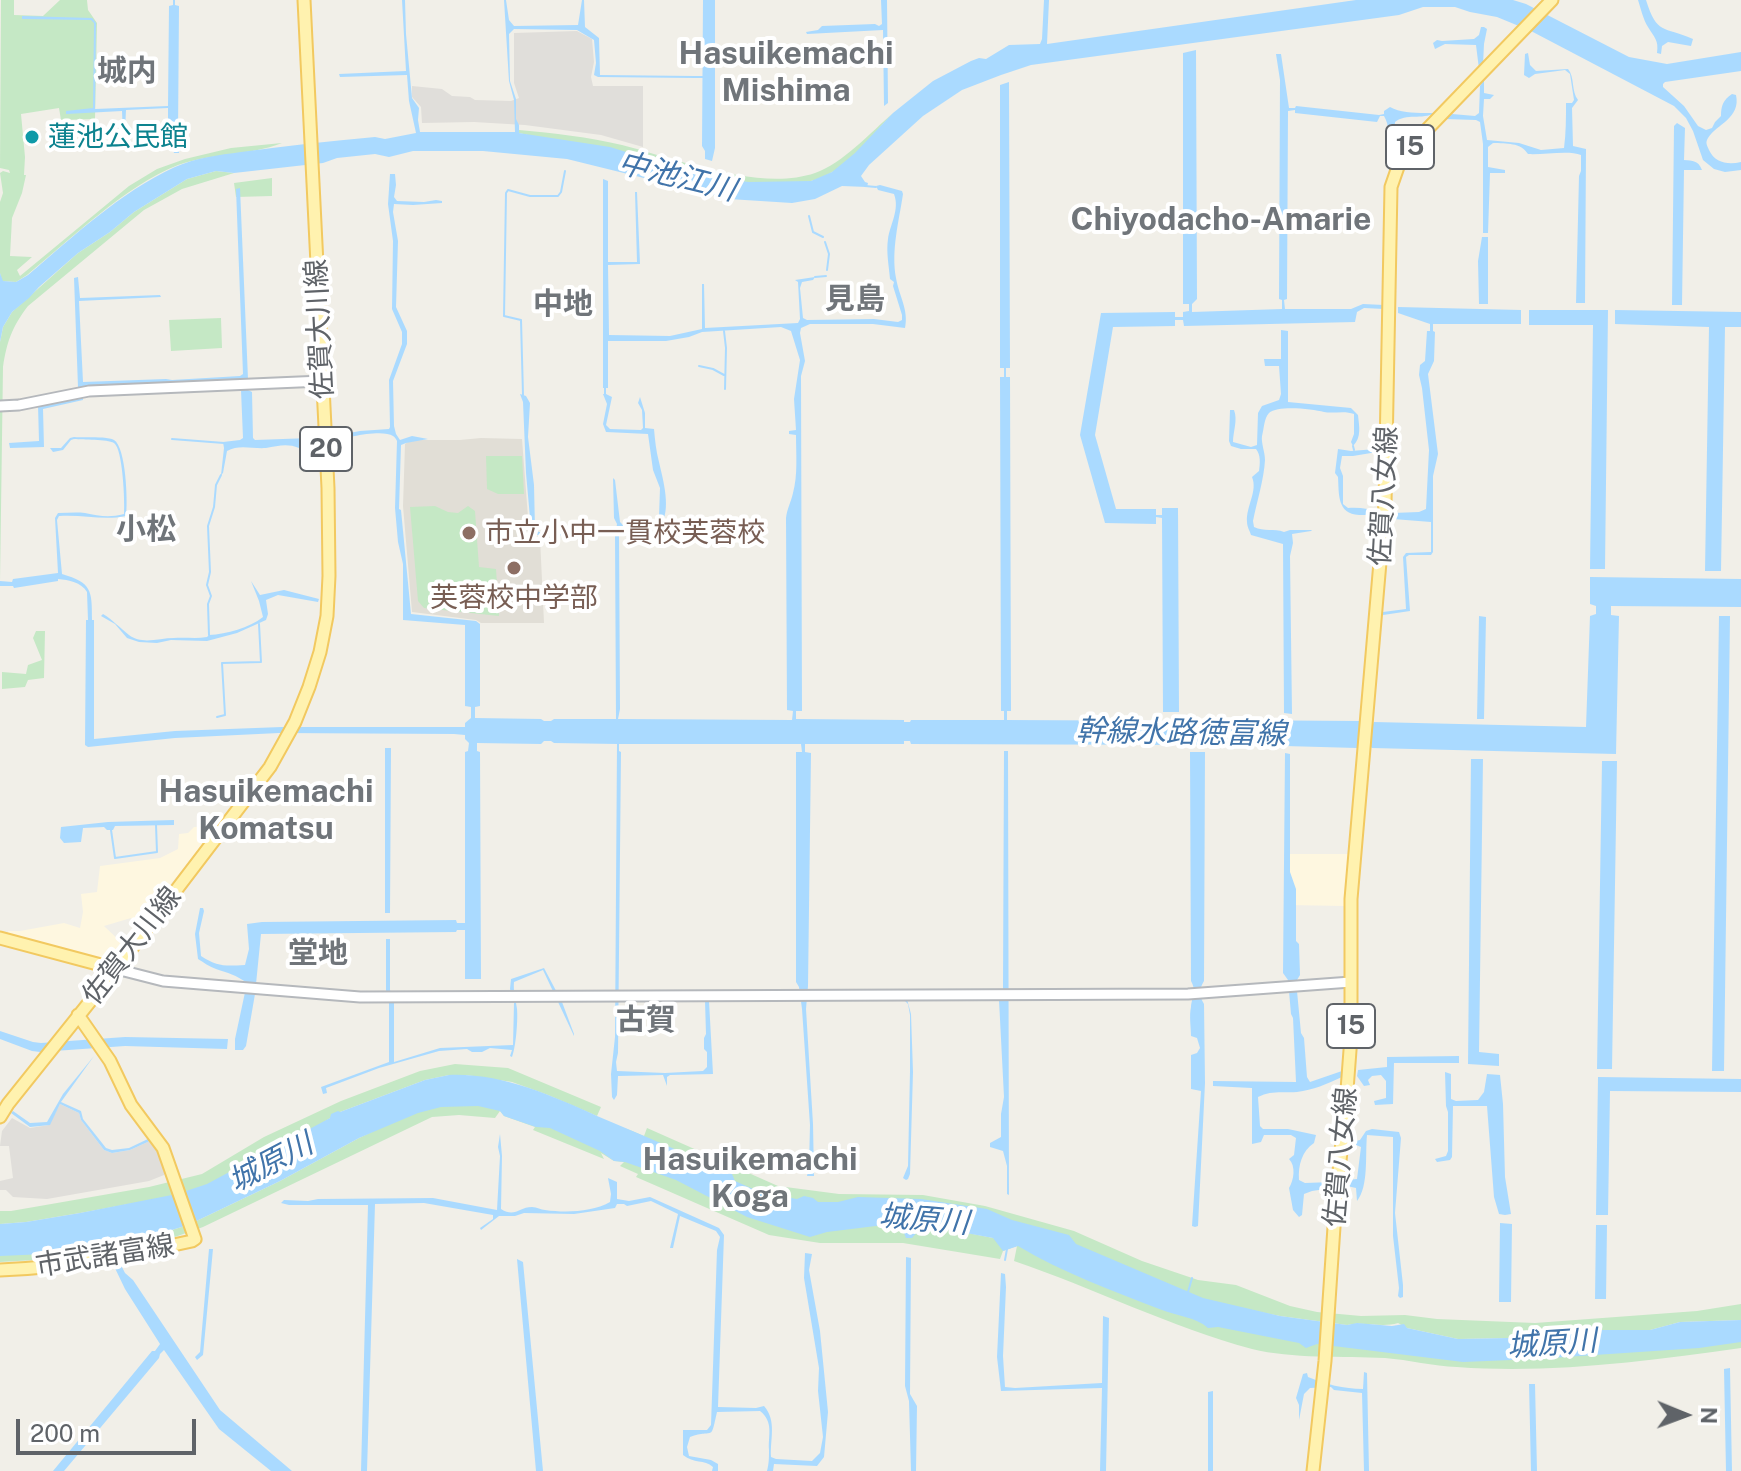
<!DOCTYPE html>
<meta charset="utf-8">
<style>
body{margin:0}
#map{position:relative;width:1741px;height:1471px;overflow:hidden;background:#f1efe8;font-family:"Public Sans",sans-serif}
canvas{display:block}
.north{position:absolute;left:1645px;top:1375px;width:80px;height:80px;-webkit-text-stroke:6px #fff;paint-order:stroke;rotate:91deg;font-size:22px;font-weight:700;line-height:32px;text-align:center;color:#5f6368}
.north::after{content:'';display:block;margin:auto;width:28px;height:36px;background:#5f6368;clip-path:polygon(50% 0,100% 100%,50% 72%,0 100%)}
.scale{position:absolute;left:16px;top:1419px;width:180px;height:36px;box-sizing:border-box;border:4px solid #5f6368;border-top:0;padding-left:10px;font-size:24px;line-height:28px;white-space:nowrap;color:#5f6368;-webkit-text-stroke:6px #fff;paint-order:stroke}
</style>
<div id="map">
<canvas width="1741" height="1471"></canvas>
<div class="north">N</div>
<div class="scale">200 m</div>
</div>
<script>
const ctx = document.querySelector('canvas').getContext('2d');
ctx.lineJoin = 'round';
function fill(path, color) { ctx.fillStyle = color; ctx.fill(path, 'evenodd'); }
function strokePath(path, color, width, dash) { ctx.strokeStyle = color; ctx.lineWidth = width; ctx.lineCap = dash ? 'butt' : 'round'; ctx.setLineDash(dash || []); ctx.stroke(path); }
function write(font, color, halo, rows, align = 'center') {
  ctx.font = font + ' "Public Sans","Noto Sans JP",sans-serif'; ctx.lineWidth = 8; ctx.setLineDash([]); ctx.textBaseline = 'middle'; ctx.strokeStyle = halo; ctx.fillStyle = color; for (const [text, x, y, turn = 0] of rows) {
    ctx.save(); ctx.translate(x, y); ctx.rotate((+turn || 0) * Math.PI / 180); ctx.textAlign = isNaN(turn) ? turn : align; if (halo) ctx.strokeText(text, 0, 0); ctx.fillText(text, 0, 0); ctx.restore();
  }
}
fill(new Path2D(`
 M217,826L134,930L131,918L104,926L123,944L109,959L81,957L8,937V931H20L64,923L80,928L83,912L81,894L97,892L100,866L160,858L178,849L179,834L188,833L194,827Z
 M1287,854H1350L1345,906L1287,905Z`), '#fef7e0');
fill(new Path2D(`
 M577,31L592,39L594,62L591,77L593,86H643V147L601,135L525,125L474,122L422,123L421,107L412,97V86L442,89L452,96L470,97L475,100L511,101L519,98L514,83V33Z
 M60,1104L79,1113L81,1120L104,1150L112,1153L130,1150L152,1140L168,1166L164,1175L149,1181L47,1199L13,1197L6,1190H0V1181L13,1178L9,1146H0L2,1131L12,1118L30,1128L49,1125Z`), '#e0deda');
fill(new Path2D(`
 M481,438L522,439L529,530L535,537L540,538L544,623H481L476,620L412,612L403,506L405,444L411,440H460Z`), '#e1ded6');
fill(new Path2D(`
 M1,0H14V15L43,16L60,0H87L88,10L97,23L95,119L61,120L59,108L21,114L25,157L24,175H26L22,193L12,218L10,256L32,257L17,270L20,276L129,186L157,169L185,159L231,148L282,143C249,156 211,153 178,165C125,186 71,239 27,275L16,282L2,281L0,273V202L3,193L0,173L3,171L10,173L9,170L0,168Z
 M893,113C870,137 845,173 811,181C793,185 772,183 754,182C739,182 718,182 705,173H693L519,133V130C554,133 588,137 622,145C677,159 760,192 815,173C842,164 871,132 893,113Z
 M216,171L234,173L182,189L144,210L28,306C12,327 7,341 3,367L0,581V342L3,327L12,312L78,253L110,232L134,212L187,179Z
 M272,178V196L236,197L234,183Z
 M221,318L222,348L171,351L169,320Z
 M486,456H522L524,494H498L487,489Z
 M435,506L448,512L458,513L468,506L475,511L479,567L496,569L499,616L424,608L418,601L410,507Z
 M36,631H45L44,678L28,680L25,687L2,689V672L26,674L28,665L42,660L33,638Z
 M455,1064L508,1068L601,1107L597,1116L548,1095L512,1082L466,1075H449L425,1080L340,1112L216,1188L80,1213L26,1222L0,1224V1211H11L149,1187L202,1174L264,1137L341,1101L420,1071Z
 M483,1100L625,1158L822,1230L913,1222L1018,1243L1230,1325L1303,1343L1741,1337V1348C1647,1361 1552,1374 1457,1367C1433,1366 1409,1360 1385,1358C1343,1356 1292,1359 1252,1349C1170,1327 1094,1288 1014,1261L1017,1246L1003,1251L1000,1259L903,1243H820L769,1235L636,1177L638,1174L620,1166L624,1162L614,1161L601,1153L604,1159L533,1130L535,1127L504,1116L500,1111L495,1118L459,1115L432,1117L203,1227L172,1238L69,1258L0,1262V1251L102,1245L110,1247L121,1240L162,1233L188,1225L280,1181L359,1138L418,1110Z
 M625,1128L644,1136L647,1128L778,1186L839,1194L923,1195L985,1206L1074,1231L1142,1261L1198,1280L1236,1285L1290,1306L1317,1312L1361,1316L1405,1315L1437,1319L1535,1323L1697,1311L1741,1304V1320L1680,1322L1650,1330H1584L1557,1337L1458,1339L1407,1328L1398,1323C1381,1328 1364,1321 1347,1325L1280,1316L1199,1300L1042,1234L760,1198Z`), '#c5e8c5');
fill(new Path2D(`
 M173,0H175V5L179,6L178,135L176,136L182,150L179,151V153H174L171,143L174,142L173,136L168,135V108L126,110L125,131L123,136L122,111L66,114V111L93,108L94,23L91,20L22,19V16L92,18L96,23L95,109L168,106L169,6L173,5Z
 M402,0H405L406,34L412,98L419,108L418,120L420,132H515L514,100L509,81L504,0H506L509,20L514,26L578,25L582,0H584L585,27L599,38L600,75L694,76V78L598,77L594,75L596,63L594,40L577,30L514,29L509,34L510,81L516,99V119L519,125V133L610,147L693,173H705L713,178L749,182L811,181L832,172L855,153L893,113L933,81L971,61L979,58L986,59L1009,45L1040,44L1042,39L1044,0H1049L1047,44L1356,0H1513L1526,4L1629,57L1667,64L1741,52V71L1665,82L1663,84V87L1684,106L1698,126L1706,130L1712,128L1715,122L1721,116C1721,106 1723,100 1732,94L1736,95C1741,118 1717,124 1708,138C1705,143 1707,145 1709,150C1715,163 1728,165 1741,162V170L1725,172L1714,169L1703,160L1693,131L1686,118L1674,106L1531,31L1497,17L1470,12L1455,7H1423L1399,15L1031,65L1001,75L962,90L923,116L869,165L861,176L865,182L868,183L867,187L842,186L815,199L792,203L729,199L567,159L483,151H413L389,157L375,154L337,158L323,163L234,173L216,171L187,179L134,212L110,232L78,253L39,287L29,298L12,312L3,327L0,342V273L3,281L16,282L28,275C74,236 119,193 175,167C195,158 219,155 241,152C285,146 330,141 375,137L385,139L416,133L409,101L407,75L340,77L339,74L406,71Z
 M703,0H715V148L712,161L705,159V151L702,146Z
 M881,0H887L888,103L884,106L883,30L807,34L806,32L818,30L822,26L875,24L879,26L882,24Z
 M1638,0H1646C1657,35 1663,26 1693,39L1691,46L1668,42L1662,46L1661,54L1657,53C1659,40 1654,37 1648,27C1643,19 1641,9 1638,0Z
 M1481,27H1484L1487,29L1484,44L1483,65L1479,69L1476,45L1445,44L1435,49L1433,43L1437,40L1442,41L1474,39L1479,35Z
 M1196,50L1197,299L1192,304V312L1282,309V300L1279,299L1280,80L1276,54H1281L1289,108H1295L1296,106L1379,115L1384,114V111L1390,107C1402,114 1421,113 1435,113C1422,120 1406,113 1395,122L1394,140L1402,142L1405,146L1401,148L1391,146C1387,134 1390,126 1384,116H1380L1377,122L1295,113V110L1288,111L1287,299L1284,300L1285,309H1351L1363,304L1384,305V309L1364,308L1357,312L1355,322L1184,326L1183,320H1175V326L1113,327L1095,435L1116,509H1156V515H1162V508H1178L1179,712H1163L1162,518L1156,517V524L1105,523L1080,435L1101,313L1175,312V317H1183V312L1189,311V304H1183V53Z
 M1528,53L1530,65L1536,71L1568,69C1575,77 1571,91 1578,100L1572,108L1573,146L1586,149L1585,303H1576L1579,176L1581,171V155C1569,150 1543,155 1528,154C1520,142 1507,144 1493,143L1488,147V167L1505,170V173H1490L1488,233H1483V144L1480,122L1476,120L1445,119L1452,114L1475,116L1479,113L1480,86L1484,80V93L1494,95L1490,99H1484L1483,116L1487,140L1519,143L1541,150L1564,148C1566,133 1566,118 1566,103H1572L1574,100L1570,74L1565,70L1535,74L1529,78L1524,75L1525,54Z
 M1009,82L1010,368H1006V377H1010L1011,711H1007V720L1205,721V725H1213L1214,720L1359,721L1362,726H1372L1374,722L1586,727L1590,616L1596,614V606L1590,604V577L1741,579V607L1611,606V615L1619,616L1616,754L1372,748L1370,746H1360L1357,748L1213,744V740H1206L1205,745L911,744L910,741H904V744H805V752L811,753L808,986L806,1009L813,1124L814,1176H807L809,1166L810,1125L802,1009L799,987L796,982V752H802L801,744H619V751L621,752L618,1053L616,1062L617,1071L665,1073L703,1071L707,1067V1052L704,1049V1038L706,1034L705,1001H709L713,1074L670,1075L667,1077V1086L663,1075L618,1076L617,1095L614,1100L612,1097L611,1074L615,1037L617,744L554,743L551,741H544L541,744L477,743V751L480,752L481,979H465V930H457L456,932L261,934L255,994L246,1046L243,1050H235V1039L247,983C236,975 228,973 216,969C210,967 203,962 198,959L195,934L200,908H203L204,911L199,933L201,956C218,967 225,966 245,965L249,949L247,924L262,922L456,920L457,923H465V752L468,751L469,743L465,739V735L454,734L279,733L175,738L88,747L85,745L86,620H88L87,592C81,582 69,580 58,579V581L14,588L13,586H0V581L12,582L13,579L58,573L55,518L58,513C67,513 76,512 85,513C99,516 109,518 124,514C125,503 123,449 114,443C107,439 83,440 74,439L71,440L63,450L53,452L50,448H61L70,438L74,437C84,438 107,436 114,440C126,447 128,502 126,516C103,521 82,514 59,516L57,520L62,574C92,583 92,590 92,620H94V739L175,731L282,727H465V723L471,718V707L465,706V625L403,620V564L398,542L395,508L397,441C396,439 395,437 393,436C383,429 344,437 334,442L333,436L360,431L389,429L390,427L389,380L402,344V332L392,309L393,241L388,204L390,174H395L396,185L394,197L397,201L424,202L436,200L442,201V203L413,205L394,204L393,212L398,241L396,307L407,331V344L393,381L394,426L396,434L400,440L412,436L428,439L406,443L401,445L399,509L401,510L411,614L476,621L480,624V706L475,707V718L541,719L544,721H551L554,719H616L615,536L536,535L531,529L526,473L523,402L520,394L526,396L530,403L528,437L534,485L535,529L539,532L616,530L617,524L614,518L613,478L615,480L620,522L623,525L657,521L659,517L660,488L653,470L648,434L606,432L603,424L607,404L603,394H604V388H603V179L608,181V262H637L635,192H637L640,264L608,265L609,335L670,336L702,329V284H704L705,328L798,323L800,319L798,282L795,280L815,277L813,280L802,282L800,288L803,318L807,320L874,319L898,322L902,320V315L893,286L894,282L890,279C889,266 886,252 888,239C890,224 900,210 894,194L878,190L876,186L880,185L902,191L903,194C899,221 891,250 896,278C899,296 909,310 905,328L873,324H810L801,328L800,333L805,361L801,376L802,711H796V719L904,720V722H910L911,720H1004V711H1001L1000,377H1004V368H1000V85ZM781,327L791,331L800,360L794,399L796,430L789,431V434L796,435C796,454 798,475 793,493C791,502 787,509 786,518L787,710L793,711L792,720L618,719L620,709L619,533L621,530L660,526C672,510 663,480 659,462C656,451 655,440 654,429L645,428V413L640,397L638,403L642,410L643,428L641,430L610,429L606,425L612,397L606,394V388H608V341H666L689,337L702,332Z
 M1677,123L1685,128L1684,160C1693,161 1698,160 1702,170H1684L1682,305H1672L1674,126Z
 M240,188L248,379L246,381V389L252,392L253,438L255,440L311,438V442L299,448C287,443 278,446 266,448C252,449 239,444 227,451L223,473L221,475L224,448L223,442L240,440L243,438L241,390L244,389V381L173,383L172,382L166,384L82,387L83,400L43,409L44,447L10,448L9,443L39,441L38,405L80,395V387H78L74,278L78,277L80,298L160,295L161,297L79,301L83,382L166,379L172,380L240,376L243,374L236,189Z
 M1482,237H1488V304H1479L1478,261Z
 M1398,307L1521,310V324H1433V331L1435,332L1434,361L1428,374L1438,454L1433,476V552L1431,555H1409L1406,557L1410,611L1383,615V612L1406,609L1403,557L1406,553L1431,552V522L1393,519V513L1419,512L1426,509L1429,450L1422,388L1419,375L1420,365L1425,361L1427,331H1430V324L1398,313Z
 M1529,310H1608L1605,569H1590L1593,325H1529Z
 M1615,310L1741,312V327H1725L1721,571H1705L1709,327L1615,324Z
 M1281,330L1288,331V402L1351,408L1358,415C1359,426 1362,437 1353,446L1351,442L1354,434V414C1344,410 1334,414 1324,412C1312,409 1278,405 1269,413C1264,418 1264,429 1262,436C1261,443 1265,452 1265,460C1264,479 1257,501 1253,521L1254,527C1264,532 1274,528 1284,532L1290,530H1312L1311,531L1292,534L1293,543L1290,556L1292,714L1284,713L1283,544L1251,535C1250,531 1247,527 1247,522C1246,506 1258,491 1252,477L1259,471C1260,464 1261,455 1256,449H1241L1231,446L1229,441L1230,410H1234C1238,420 1233,432 1233,442L1251,447L1257,445L1258,413L1262,406L1279,400L1281,394L1279,366H1265L1264,359H1281Z
 M1338,449L1351,451L1376,449L1377,452L1353,456H1342L1340,468L1343,476V504L1348,508C1359,507 1370,509 1381,512L1380,516C1373,514 1367,515 1359,515C1337,514 1339,494 1338,477L1335,473Z
 M251,581L260,595L284,590L319,599L318,602L278,595L266,600L268,614L266,620L237,633L207,641L171,640L157,643L139,642L127,638L115,624L101,616L103,614C113,620 120,628 129,635C142,645 159,638 174,638C185,637 196,639 207,637L209,635C227,634 249,628 263,617L259,601Z
 M1479,616L1486,617L1484,719H1477Z
 M1719,616H1730L1724,1071H1712Z
 M385,748H391L390,913H385Z
 M1004,751H1008L1009,1195L1007,1194V1166L1003,1151L990,1147V1143L1001,1137V1114L1004,1097L999,1000L1003,999V984Z
 M1190,752H1205L1204,981C1199,989 1199,996 1204,1004L1205,1083L1198,1226L1195,1227L1192,1226L1201,1091L1191,1089V1055L1197,1053L1200,1048L1197,1038L1191,1036C1191,1027 1189,1016 1191,1007C1192,996 1197,992 1191,981Z
 M1285,753L1290,754V872L1296,889V941L1299,944L1300,975L1297,980V991L1301,1033L1304,1038L1307,1077L1310,1082L1342,1071V1077C1327,1084 1313,1090 1297,1092C1283,1093 1271,1090 1258,1097L1260,1126L1263,1129H1288L1316,1135L1314,1143C1302,1151 1298,1165 1299,1180L1305,1183L1332,1182V1188L1312,1191L1304,1194L1302,1215L1299,1217L1293,1210L1289,1188C1294,1180 1296,1166 1289,1159L1294,1155L1296,1138L1291,1135H1264L1261,1142L1252,1144V1088L1213,1086V1081L1296,1082L1293,1018L1291,1014L1288,980L1283,973Z
 M1471,759H1483L1479,1052L1499,1054V1066L1468,1064Z
 M1602,761H1617L1612,1069H1597Z
 M174,820V825L115,826L113,830H107L104,827L83,828L81,842L64,843L60,838L61,827L108,822Z
 M386,939H390V990L394,1002V1062L440,1048L513,1045L514,1003L510,989L511,979L544,968L562,1002L574,1034V1036L543,970L514,982C513,991 516,1000 517,1009C518,1020 516,1047 512,1057L510,1056L512,1050L490,1048L482,1052H472L467,1049L439,1051L379,1068L326,1088L327,1093L323,1094L321,1087L389,1062V1002L386,990Z
 M901,989H908L909,991L905,992L911,1014L913,1072L910,1174L908,1179L906,1180L903,1178L908,1166L910,1071V1015L908,1004L904,1000Z
 M0,1031L33,1042L41,1043L125,1037L228,1039L227,1049L125,1046L40,1052L32,1051L0,1039Z
 M94,1056L61,1102L81,1111L83,1119L106,1148L112,1150L129,1148L150,1138L152,1140L130,1150L112,1153L104,1150L81,1120L79,1113L60,1104L50,1125L30,1127L11,1113L13,1111L30,1123L47,1122L63,1094Z
 M1459,1056V1063H1394L1393,1104L1375,1105L1374,1101L1386,1098V1081L1381,1075L1372,1076L1368,1080L1370,1085L1364,1086L1357,1076L1358,1070L1387,1067V1057Z
 M1445,1072L1451,1074V1099L1456,1101L1478,1100L1484,1092L1487,1074L1500,1075L1503,1104L1505,1177L1511,1214L1505,1215L1499,1214L1494,1197L1487,1106H1453L1452,1157L1450,1160L1437,1162L1435,1159L1446,1156L1448,1151V1112L1446,1106Z
 M449,1075C502,1073 550,1095 597,1116C632,1131 666,1145 700,1160L714,1172L723,1170L732,1174L735,1181L762,1193L797,1199L804,1196L813,1198L818,1202H838L858,1197L921,1199L987,1209L1012,1220L1069,1235L1076,1244L1203,1298L1280,1316L1347,1325L1357,1323L1392,1326L1404,1324L1407,1328L1458,1339L1557,1337L1584,1330H1650L1680,1322L1741,1320V1342L1699,1348L1535,1359L1463,1362L1317,1344L1306,1348L1299,1343L1218,1327L1208,1328C1196,1317 1177,1316 1162,1310C1113,1291 1063,1273 1018,1246L1003,1251L993,1238L923,1225L912,1238H906L902,1228L892,1224L827,1232L810,1237L747,1217L676,1180L625,1162L614,1161L600,1151L550,1128L536,1127L504,1116L500,1111L478,1106L441,1107L418,1113L359,1138L280,1181L188,1225L162,1233L121,1240L114,1246L101,1245L45,1254L0,1256V1224L26,1222L80,1213L177,1194L207,1184L330,1118L331,1114L338,1111L340,1112L425,1080Z
 M1598,1077L1741,1079V1092L1610,1091L1608,1215H1596Z
 M1372,1129L1399,1132L1401,1138L1395,1213L1403,1285V1297L1400,1298L1398,1296L1399,1288L1393,1236V1137L1367,1135C1365,1155 1369,1186 1357,1201L1356,1188L1347,1186V1180L1357,1179L1361,1147L1356,1145V1141L1360,1140L1366,1131Z
 M500,1134L502,1156L501,1209C515,1218 519,1207 532,1207C537,1207 541,1210 545,1210C566,1213 592,1212 610,1202L611,1194L608,1178L617,1182V1199L629,1201L650,1197L719,1228L724,1235L718,1407L756,1408L764,1406C777,1421 770,1439 771,1457L776,1459L812,1461L820,1453L823,1437L818,1391L819,1368L804,1278L805,1253L812,1254L809,1270L820,1331L828,1412L824,1457L817,1466L774,1464L773,1471H767C769,1463 769,1458 769,1450C768,1435 774,1422 760,1411L717,1412C710,1443 715,1428 690,1437L687,1447L689,1456L711,1460L718,1464V1471H712L713,1467C704,1459 694,1464 683,1455V1430H707L711,1425L717,1250L720,1237L716,1231L680,1216L673,1248H670L678,1214L651,1201L627,1206L624,1204H617L615,1208L574,1214L524,1213L515,1216H499L481,1230L480,1228L493,1219V1215L424,1203L375,1204L367,1471H361L368,1205H289L281,1203L284,1200L308,1201L318,1199L433,1198L497,1210L500,1156L498,1147Z
 M1500,1223L1512,1224L1511,1302H1499Z
 M1596,1225H1607L1606,1299H1595Z
 M209,1249H213L203,1355L197,1360L195,1357L200,1352Z
 M906,1257L911,1258L910,1394L917,1406L916,1471H911L909,1401L905,1386Z
 M517,1259L523,1262L543,1471H536Z
 M120,1263L125,1273L133,1280L220,1410L292,1471H271L219,1429L164,1350L160,1354L159,1358L64,1471H53L152,1351H155L160,1344L125,1289L113,1264Z
 M1001,1273L1005,1274L1006,1287L1003,1356L1005,1387L1015,1388L1102,1383L1103,1316L1109,1318L1106,1471H1100L1102,1388L1001,1391L997,1357Z
 M1730,1368L1732,1471H1726L1724,1369Z
 M1364,1372L1367,1373L1369,1471H1364L1362,1393L1334,1390L1331,1387L1310,1388L1304,1394L1299,1420V1405L1296,1398L1303,1374L1307,1373L1308,1377C1325,1384 1344,1389 1363,1389Z
 M1529,1384H1535L1537,1471H1531Z
 M1213,1391V1471H1208V1392Z`), '#aadaff');
strokePath(new Path2D(`
 M694,77H703
 M865,186L876,187
 M809,216L813,232L823,237
 M825,242L829,254L827,270
 M815,277L826,276
 M724,331L726,348L725,389
 M699,366L713,369L724,375
 M523,395L521,320L504,316L506,193L508,190L530,196H558L561,192L565,171
 M172,439L224,443
 M1353,446L1354,450
 M209,635L208,604L211,596L207,585L210,572L208,526L214,507L216,485L221,475
 M217,717L225,715L222,663L261,662L259,624
 M111,830L115,858L157,852L156,825
 M1005,1260L1007,1249
 M1188,1292L1192,1278`), '#aadaff', 2);
const minor = new Path2D(`
 M0,406L19,405L89,391L322,381
 M116,969L163,981L360,997L1188,994L1351,982`);
const major = new Path2D(`
 M0,938L116,969
 M0,1117L8,1104L116,969L270,767L295,722L309,687L320,652L327,616L329,576L328,488L304,0
 M0,1270C65,1268 128,1255 192,1241L195,1239L163,1148L131,1105L110,1061L78,1015
 M1313,1471L1325,1361L1335,1212L1347,1090L1351,1037V899L1385,504L1391,187L1399,164L1412,145L1552,0`);
strokePath(minor, '#b5b8bc', 13);
strokePath(major, '#f2c960', 15);
strokePath(minor, '#fff', 9);
strokePath(major, '#fff2af', 11);
for (const [x, y, r, color] of [
 [32,137,8,"#0f9aa8"],
 [469,533,8,"#8d6e63"],
 [514,568,8,"#8d6e63"]
]) { const dot = new Path2D(); dot.arc(x, y, r, 0, 2 * Math.PI); ctx.fillStyle = color; ctx.fill(dot); strokePath(dot, '#fff', 3); }
for (const [x, y, w] of [
 [1410,147,48],
 [326,449,52],
 [1351,1026,48]
]) { const box = new Path2D(); box.roundRect(x - w / 2, y - 22, w, 44, 6); ctx.fillStyle = '#fff'; ctx.fill(box); strokePath(box, '#5f6368', 2); }
write('bold 26px', '#5f6368', null, [
 ["15",1410,147],
 ["20",326,449],
 ["15",1351,1026]
]);
write('28px', '#0d838f', '#fff', [
 ["蓮池公民館",48,137]
], 'left');
write('28px', '#5f6368', '#fff', [
 ["佐賀大川線",320,329,-93],
 ["佐賀八女線",1384,496,-87],
 ["佐賀大川線",132,946,-52],
 ["佐賀八女線",1341,1157,-85],
 ["市武諸富線",105,1256,-9]
]);
write('28px', '#785e54', '#fff', [
 ["市立小中一貫校芙蓉校",485,533],
 ["芙蓉校中学部",514,598,"center"]
], 'left');
write('bold 30px', '#70757a', '#fff', [
 ["城内",127,72],
 ["見島",855,300],
 ["中地",563,305],
 ["小松",146,530],
 ["堂地",318,954],
 ["古賀",646,1021]
]);
write('italic 30px', '#4174aa', '#fff', [
 ["中池江川",677,177,14],
 ["幹線水路徳富線",1181,733,1],
 ["城原川",271,1163,-28],
 ["城原川",924,1220,5],
 ["城原川",1552,1344,-4]
]);
write('bold 32px', '#70757a', '#fff', [
 ["Hasuikemachi",786,54],
 ["Mishima",786,91],
 ["Chiyodacho-Amarie",1221,220],
 ["Hasuikemachi",266,792],
 ["Komatsu",266,829],
 ["Hasuikemachi",750,1160],
 ["Koga",750,1197]
]);
</script>
